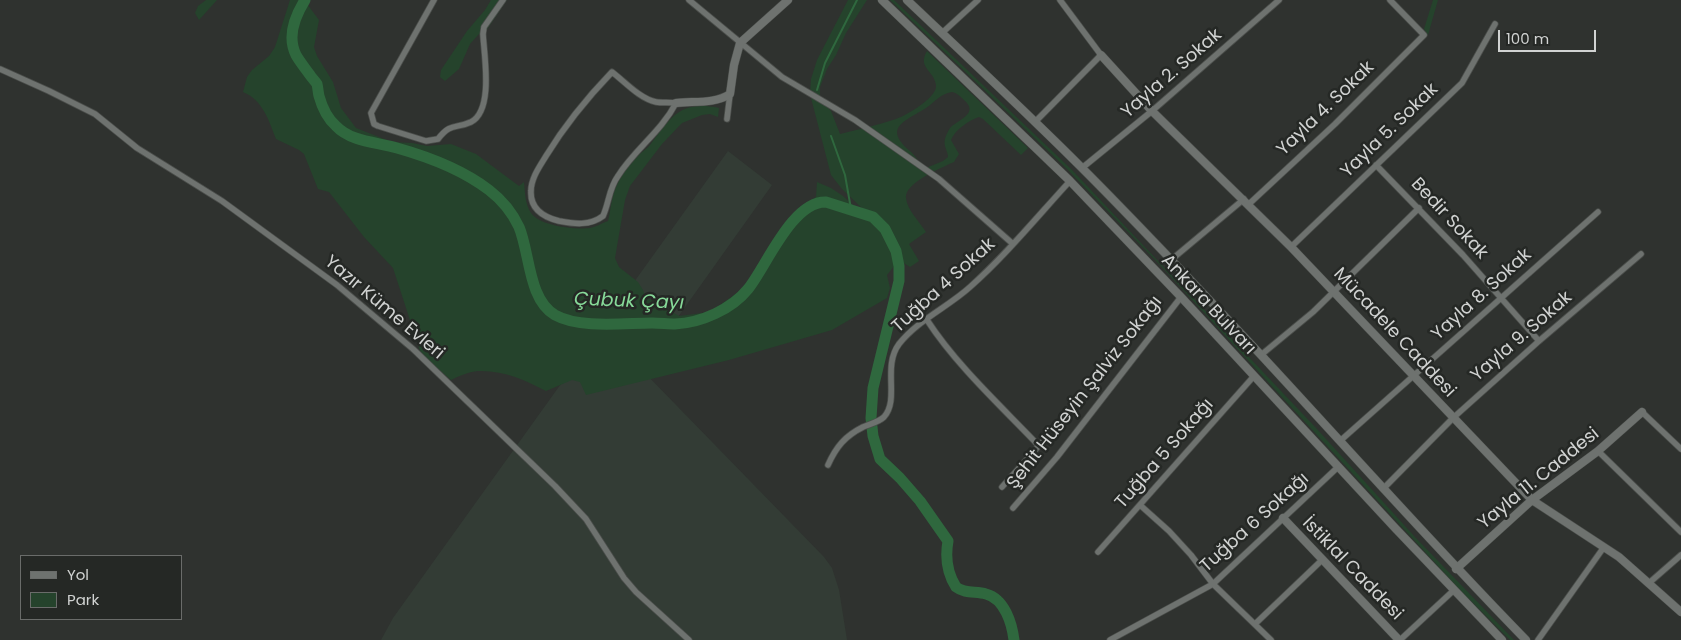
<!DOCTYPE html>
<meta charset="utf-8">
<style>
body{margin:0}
#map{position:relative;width:1681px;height:640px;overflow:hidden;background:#2f322f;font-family:Poppins,sans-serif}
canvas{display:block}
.legend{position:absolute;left:20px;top:555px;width:162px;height:65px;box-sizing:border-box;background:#252825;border:1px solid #6a6c6a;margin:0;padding:6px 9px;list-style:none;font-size:15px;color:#d1d3d2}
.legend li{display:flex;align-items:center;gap:10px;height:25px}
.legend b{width:25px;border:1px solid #6a6c6a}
.scale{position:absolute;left:1498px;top:30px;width:98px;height:22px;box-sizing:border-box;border:2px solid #d1d3d2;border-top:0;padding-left:6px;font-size:15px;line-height:18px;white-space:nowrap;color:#d1d3d2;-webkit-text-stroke:4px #252825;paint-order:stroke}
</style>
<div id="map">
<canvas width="1681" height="640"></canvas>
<ul class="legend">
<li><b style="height:6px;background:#6e726f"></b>Yol</li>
<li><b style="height:14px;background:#25432c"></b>Park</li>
</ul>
<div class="scale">100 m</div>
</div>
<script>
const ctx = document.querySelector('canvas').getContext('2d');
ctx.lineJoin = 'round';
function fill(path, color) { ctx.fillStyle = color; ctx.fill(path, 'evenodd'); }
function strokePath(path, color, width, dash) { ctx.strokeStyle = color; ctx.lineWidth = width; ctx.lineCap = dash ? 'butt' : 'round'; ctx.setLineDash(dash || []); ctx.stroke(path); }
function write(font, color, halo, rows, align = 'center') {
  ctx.font = font + ' Poppins,sans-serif'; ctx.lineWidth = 5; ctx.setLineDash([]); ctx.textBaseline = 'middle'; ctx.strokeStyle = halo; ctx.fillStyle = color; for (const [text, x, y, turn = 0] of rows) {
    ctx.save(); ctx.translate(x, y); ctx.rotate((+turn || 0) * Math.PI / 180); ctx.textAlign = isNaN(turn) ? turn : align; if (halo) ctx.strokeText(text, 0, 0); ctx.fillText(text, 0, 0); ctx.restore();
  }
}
fill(new Path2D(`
 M728,151L772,185L641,369L824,557L832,568L839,590L847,640H381L393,618Z`), '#333c35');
fill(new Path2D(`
 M206,0H217L199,20L195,13L198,6Z
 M290,0H304L319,20L314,47L317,56L333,82L341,108L356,128L392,142L412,143L427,146L451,144L476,154L519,186L524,182C525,192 525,204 531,213C540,226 575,230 590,228C596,227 602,223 608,221C611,209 611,198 616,187C621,174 632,162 641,153C644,150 648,148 650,145C671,117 680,100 719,108L718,117L710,114L702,115L682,123L662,144L630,186L625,200L615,258L619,267L638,282L643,290L645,296L679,316L710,312L744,288L790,219L802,207L816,197L817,182L831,188L843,196L872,222L864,210L842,189L831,175L810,94L811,79L817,60L848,0H867L846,33L836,55L827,69L820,87V95L821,100L831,111L840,134C859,129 878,125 896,119C907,115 938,97 936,85C934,70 917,68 927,51L1028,148L1021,155L983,119L979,117C969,120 955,130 951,140L959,154L954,162C943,167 904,183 906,198C907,210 920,222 926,232L909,244L919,261L910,267L899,260L887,275L890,288L887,298L832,330L729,360L586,395L580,382L572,380L546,391C525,380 503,370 478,371C468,372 459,376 451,380L421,354L393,268L364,237L329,192L318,189L304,154L299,150L276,139C269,121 263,100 243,92L247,77L252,70L269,56L275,47ZM952,92C957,93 960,96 964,100C980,114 957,120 950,128C948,131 946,135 945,139C943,146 948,151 948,157L943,161L926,168C919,164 916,156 910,151C882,127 906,121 926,108C935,102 940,94 952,92Z
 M491,0H507L486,31L479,34L470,44L459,69L445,81L440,77L441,70L467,31L485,10Z
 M890,0H894L1072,170L1316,428L1415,537L1514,640H1510L1461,591L1160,265L1067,169Z
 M1433,0H1438L1428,35L1424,29Z`), '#25432c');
strokePath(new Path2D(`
 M817,90L825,63L857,0
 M831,136L845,175L851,209`), '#2f683e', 2);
strokePath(new Path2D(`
 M305,0C295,16 287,37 296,55C300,62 305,68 310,75C312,78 315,81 317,84C318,88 318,92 319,96C322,107 327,118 336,126C351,142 377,142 397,148C429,157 463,170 489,190C502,200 512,212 519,227C530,253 528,299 555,315C580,329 625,323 652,323C660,323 668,324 675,324C701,323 732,309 748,289C766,267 792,201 826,202L873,217L885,229L896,251L899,266V281L873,388L871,418L873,436L880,459L900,478L920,501L948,541C945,558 947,573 956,587C965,594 976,591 986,594C1005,599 1012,624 1014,640`), '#2f683e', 11);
const street = new Path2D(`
 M434,0L371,113L374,124L378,126L426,141L438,139C451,122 456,129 471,122C494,110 484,55 483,34L484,27L503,0
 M689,0L782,77L855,120L939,179L1013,244
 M942,33L978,0
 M0,69L49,91L95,114L137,148L222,201L337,285L413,349L555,486L586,519L624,578L636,592L689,640
 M612,72C624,81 640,99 656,102C662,103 670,102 676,103C661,132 635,149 618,176C609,188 609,203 603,216C590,226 574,224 559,221C543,217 530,209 531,191C531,178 540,166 546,156C565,125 587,98 612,72Z
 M727,119L730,94
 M1035,122L1101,55L1060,0
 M1376,165L1463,255L1539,341
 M1082,168L1152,111L1279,0
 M1249,204L1335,124L1424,35L1390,0
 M1291,247L1462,83L1495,24
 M1171,260L1244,199
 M927,320C957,366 1001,406 1039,446
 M1261,355L1313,312L1419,208
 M1642,412L1681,449
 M1340,441L1598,212
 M1598,451L1681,532
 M828,465C836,447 845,436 863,427C870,424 879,422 884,417C900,399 882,367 899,344C918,320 948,307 970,287C1006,255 1037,217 1070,181
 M1002,487L1045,439
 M1383,489L1453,418L1539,341L1641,254
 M1140,505L1169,531L1191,555L1213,584L1271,640
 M1013,508L1057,457L1181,297
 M1098,552L1254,376
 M1649,583L1681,555
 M1255,624L1322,560
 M1110,640L1213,584L1338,467
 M1400,640L1454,590
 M1538,640L1604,547`);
const secondary = new Path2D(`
 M882,0L1070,181L1181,297L1396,529L1502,640
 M907,0C965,55 1024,110 1081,167C1142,228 1202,292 1261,355C1349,450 1435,547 1526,640
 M1101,55L1152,111L1291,247L1532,500L1619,557L1681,612
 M676,103C694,101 715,104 730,94L734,65L740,43L788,0
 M1283,518L1399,640
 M1456,569L1532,500L1598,451L1642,412`);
strokePath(street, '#4b4e4b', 7);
strokePath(secondary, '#4b4e4b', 9);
strokePath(street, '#6e726f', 5.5);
strokePath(secondary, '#6e726f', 8);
write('18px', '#d1d3d2', '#252825', [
 ["Yayla 2. Sokak",1172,74,-41],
 ["Yayla 4. Sokak",1326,109,-44],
 ["Yayla 5. Sokak",1390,131,-44],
 ["Bedir Sokak",1449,219,47],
 ["Tuğba 4 Sokak",944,286,-42],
 ["Yayla 8. Sokak",1482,295,-42],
 ["Ankara Bulvarı",1208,305,47],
 ["Yazır Küme Evleri",384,308,40],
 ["Mücadele Caddesi",1394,333,47],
 ["Yayla 9. Sokak",1522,337,-41],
 ["Şehit Hüseyin Şalviz Sokağı",1085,393,-52],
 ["Tuğba 5 Sokağı",1165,454,-49],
 ["Yayla 11. Caddesi",1539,479,-39],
 ["Tuğba 6 Sokağı",1255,523,-42],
 ["İstiklal Caddesi",1352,569,46]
]);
write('italic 19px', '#87da99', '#252825', [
 ["Çubuk Çayı",629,302,2]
]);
</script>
